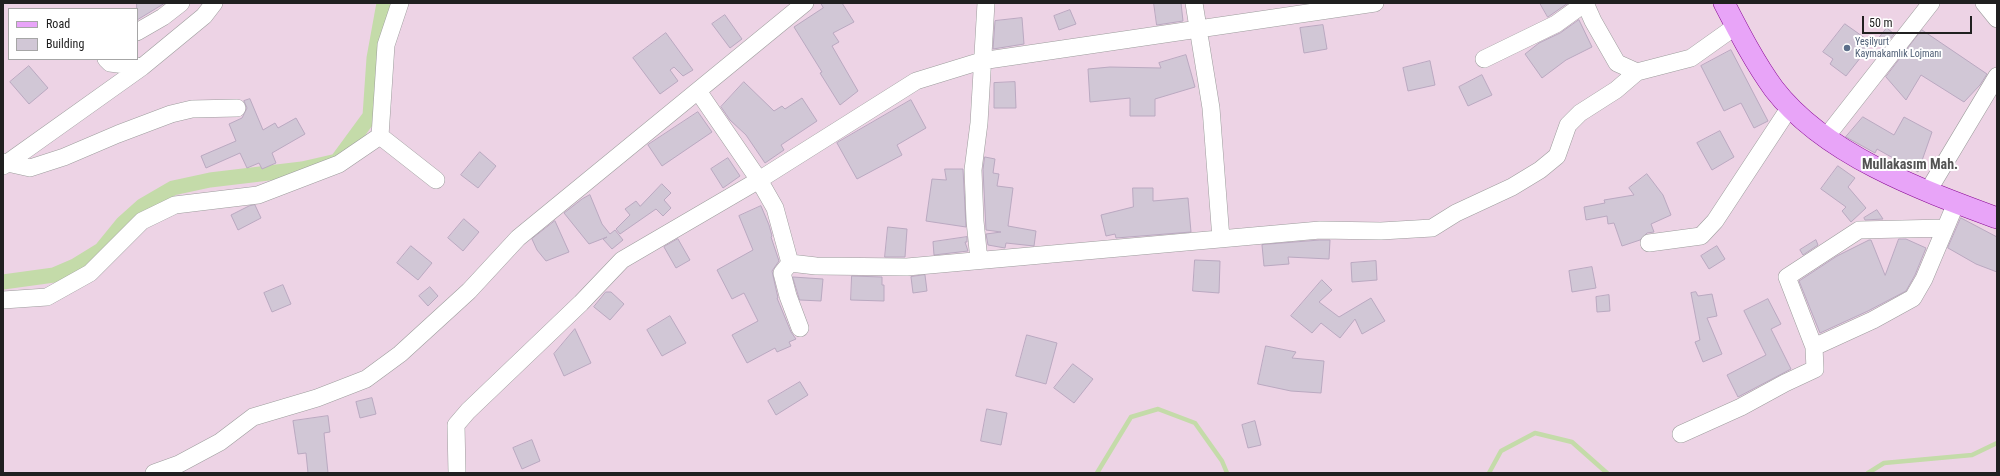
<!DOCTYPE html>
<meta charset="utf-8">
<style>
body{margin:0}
#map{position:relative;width:2000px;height:476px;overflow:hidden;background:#efe7f0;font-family:"Roboto Condensed",sans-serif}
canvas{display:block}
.frame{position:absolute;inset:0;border:4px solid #202020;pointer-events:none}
.legend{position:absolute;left:8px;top:8px;width:130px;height:52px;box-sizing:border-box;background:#fff;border:1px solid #a6a6a6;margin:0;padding:5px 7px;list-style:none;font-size:12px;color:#202020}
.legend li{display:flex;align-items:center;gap:8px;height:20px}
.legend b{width:20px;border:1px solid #a6a6a6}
.scale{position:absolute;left:1862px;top:16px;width:110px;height:18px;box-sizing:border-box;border:2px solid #202020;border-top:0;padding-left:5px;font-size:12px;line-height:14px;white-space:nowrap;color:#202020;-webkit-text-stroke:3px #fff;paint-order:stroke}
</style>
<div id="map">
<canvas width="2000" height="476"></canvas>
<div class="frame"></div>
<ul class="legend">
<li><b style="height:5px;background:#e8a4f8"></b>Road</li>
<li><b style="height:11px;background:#d1c7d6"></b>Building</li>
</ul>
<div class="scale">50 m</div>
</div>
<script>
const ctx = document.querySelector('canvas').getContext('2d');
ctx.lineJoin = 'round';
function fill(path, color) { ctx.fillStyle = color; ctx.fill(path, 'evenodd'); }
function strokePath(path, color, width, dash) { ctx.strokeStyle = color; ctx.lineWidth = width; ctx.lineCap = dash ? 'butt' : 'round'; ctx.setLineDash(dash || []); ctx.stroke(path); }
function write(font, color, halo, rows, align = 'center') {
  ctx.font = font + ' "Roboto Condensed",sans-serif'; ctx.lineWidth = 4; ctx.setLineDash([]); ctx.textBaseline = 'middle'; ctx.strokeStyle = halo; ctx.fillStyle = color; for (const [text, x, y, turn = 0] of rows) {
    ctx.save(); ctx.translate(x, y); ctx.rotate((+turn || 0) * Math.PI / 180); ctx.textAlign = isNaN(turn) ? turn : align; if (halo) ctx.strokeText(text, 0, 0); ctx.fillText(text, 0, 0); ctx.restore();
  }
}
fill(new Path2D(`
 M3,3H1997V473H3ZM9,9H137V59H9Z`), '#edd3e5');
strokePath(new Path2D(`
 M1097,473L1131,417L1158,409L1195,423L1222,461L1227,473
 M1489,473L1501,451L1535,433L1572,442L1607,473
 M1868,473L1884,463L1972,455L1997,443`), '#c4dba9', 4.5);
strokePath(new Path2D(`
 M3,282L54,275L75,266L101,250L123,223L142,206L173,188L210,180L302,169L337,161L370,116L374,58L384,3`), '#c4dba9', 15);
const building = new Path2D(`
 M137,3H165L137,20Z
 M821,3H842L854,22L833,33L839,42L832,46L858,91L840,105L820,73L822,72L794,27L823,8Z
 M1154,3H1181L1183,21L1157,25Z
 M1540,3H1568L1548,17Z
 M1070,10L1076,24L1059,30L1054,16Z
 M725,15L742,39L730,48L712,24Z
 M1022,18L1024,44L993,49L995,21Z
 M1579,20L1592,47L1566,60L1542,78L1525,54L1539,43L1560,33Z
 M1845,24L1872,43L1846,76L1830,64L1833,59L1823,52Z
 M1323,25L1327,49L1304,53L1300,28Z
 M1887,28L1894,34L1886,44L1879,38Z
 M1922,30L1987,74L1980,85L1964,102L1921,75L1906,100L1886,77Z
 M666,33L693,70L683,76L674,67L670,70L678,81L660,94L633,58Z
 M1731,50L1768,121L1754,128L1741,103L1724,111L1701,66Z
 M1186,55L1195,87L1155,99V116H1130V98L1090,102L1088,69L1110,67L1161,68L1159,63Z
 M1430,61L1435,85L1408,91L1403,68Z
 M29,66L48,88L29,104L10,82Z
 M1482,75L1492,95L1468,106L1459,87Z
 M744,82L774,111L782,106L785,109L802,98L817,121L781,145L784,150L765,163L746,135L730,120L721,107Z
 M1015,82L1016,108H994V83Z
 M250,99L263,130L275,123L278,128L296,118L305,134L272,153L276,163L262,169L259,163L247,168L240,153L206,168L201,156L236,141L229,124L242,118L247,108L244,101Z
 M911,100L926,128L897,145L902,155L857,179L837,143Z
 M698,112L712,132L662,166L648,145Z
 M1863,117L1894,135L1904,117L1932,132L1918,172L1877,149L1875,153L1846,137Z
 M1720,131L1734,157L1712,170L1697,143Z
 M480,152L496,166L478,188L461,175Z
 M985,157L995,159L993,173L999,174L997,186L1013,188L1008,226L1036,231L1034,246L1006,243L1005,248L988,245L986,234L1001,232L986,230L983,170Z
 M728,158L740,176L723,188L711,169Z
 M1838,166L1855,178L1848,187L1866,208L1851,222L1842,211L1846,207L1821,189Z
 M945,169H963L966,227L926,221L932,179L946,180Z
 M1647,174L1663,195L1671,215L1651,224L1654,232L1647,233L1640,240L1622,246L1614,223L1608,224L1607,216L1586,220L1584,207L1605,203L1604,200L1634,195L1629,188Z
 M662,184L671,193L664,200L671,208L663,216L656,209L620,234L616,229L630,215L625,209L636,201L640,206Z
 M1133,188H1153V201L1188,198L1191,232L1116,238L1115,234L1106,236L1101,215L1133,207Z
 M590,195L602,224L610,234L615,230L623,240L612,249L603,239L607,237L589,244L564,213L582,199Z
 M255,205L261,218L238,230L231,215L249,206Z
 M761,206L769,225L772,236L771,237L779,261L772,271L778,298H777L791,332L796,339L789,342L791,346L777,352L775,348L747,363L732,335L758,321L744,293L732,299L717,270L753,250L739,216Z
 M1877,210L1883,219L1865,220L1864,218Z
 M1961,218L1997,237V272L1976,264L1948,248Z
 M464,219L479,232L463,251L448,238Z
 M555,221L569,252L546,261L537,250L532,239Z
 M888,227L907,229L905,257H885Z
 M967,237V242H965L968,251L934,255L933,242Z
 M678,239L690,260L676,268L664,247Z
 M1899,239H1906L1926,248L1915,275L1906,291L1868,311L1820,333L1799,281L1837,256L1869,240H1871L1885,275Z
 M1320,240H1330L1329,259L1288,257L1289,264L1264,266L1262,245Z
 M1816,240L1818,245L1803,255L1800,250Z
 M411,246L432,263L418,280L397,263Z
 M1717,246L1725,259L1709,269L1701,256Z
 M1195,260L1220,261L1219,293L1193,291Z
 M1376,261L1377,280L1352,282L1351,263Z
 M1592,267L1596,288L1572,292L1569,271Z
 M925,275L927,291L913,293L911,277Z
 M852,276L882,277V285H884V301L851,300Z
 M793,277L823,279L821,301L800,300Z
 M1322,280L1332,290L1319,302L1339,317L1371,298L1385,321L1362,334L1355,319L1340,338L1321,323L1312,333L1291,316Z
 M283,285L291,304L272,312L264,293Z
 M430,287L438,296L428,306L419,296Z
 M606,292H611L624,304L610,320L594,307Z
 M1696,292L1698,296L1712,294L1717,316L1707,318L1722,354L1703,362L1695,342L1700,340L1691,293Z
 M1609,295L1610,311L1597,312L1596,297Z
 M1768,299L1781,324L1771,329L1791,369L1738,397L1727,375L1766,355L1744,311Z
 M670,316L686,343L662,356L647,330Z
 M575,329L591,363L564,376L554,354Z
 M1027,335L1057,343L1046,384L1016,376Z
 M1266,346L1296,352L1292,358L1324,361L1321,393L1291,391L1258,384Z
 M1073,364L1093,379L1074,403L1054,388Z
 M800,382L808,395L776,415L768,401Z
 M372,398L376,414L360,418L356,402Z
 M987,409L1007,413L1001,445L981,441Z
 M328,416L330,432L324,433L328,473H308L306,453L298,454L293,421Z
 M1255,421L1261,445L1248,448L1242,425Z
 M532,440L540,461L522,469L513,448Z`);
fill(building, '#d1c7d6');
strokePath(building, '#baa9c1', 1);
const minor = new Path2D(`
 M1194,3L1211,108L1221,239
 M1585,3L1593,21L1617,63L1637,72L1691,58L1736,26
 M1984,3L1997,19
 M137,32L163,17L181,3
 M106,59L110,63L142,67
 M1484,59L1556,24L1585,3
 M698,91L759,180L775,208L790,263L782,273L788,296L800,328
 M380,136L386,45L400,3
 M1826,137L1931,3
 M3,162L30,168L64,157L118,134L171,114L192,109L237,108
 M3,166L142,67L204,16L214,3
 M1928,191L1997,76
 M1649,243L1701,236L1715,221L1790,107
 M979,260L975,221L973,170L979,123L986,3
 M790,263L816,266L907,267L1320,230L1381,231L1432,228L1456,213L1512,187L1540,170L1557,156L1568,125L1580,113L1616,90L1637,72
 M3,300L47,297L90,273L142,221L175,205L258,195L339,164L380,136L436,180
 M1814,347L1873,320L1913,298L1924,279L1956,203
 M1681,434L1741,407L1785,383L1815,369L1814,347L1787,277L1859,230L1945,228
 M154,473L179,464L220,442L253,417L317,398L366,379L400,354L469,291L518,238L805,3
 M457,473L456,425L468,411L581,303L622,260L759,180L916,81L981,61L1375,3`);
const major = new Path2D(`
 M1724,3C1739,32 1755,63 1774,89C1825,155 1921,190 1997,218`);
strokePath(minor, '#9d9d9d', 18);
strokePath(major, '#880794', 22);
strokePath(minor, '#fff', 17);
strokePath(major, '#e8a4f8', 21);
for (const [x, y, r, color] of [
 [1847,48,4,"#5c6f8a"]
]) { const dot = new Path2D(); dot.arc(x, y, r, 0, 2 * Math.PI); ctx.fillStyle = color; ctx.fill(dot); strokePath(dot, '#fff', 1.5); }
write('10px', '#4e5e75', '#fff', [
 ["Yeşilyurt",1855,42],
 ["Kaymakamlık Lojmanı",1855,54]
], 'left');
write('bold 14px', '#535353', '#fff', [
 ["Mullakasım Mah.",1910,165]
]);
</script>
